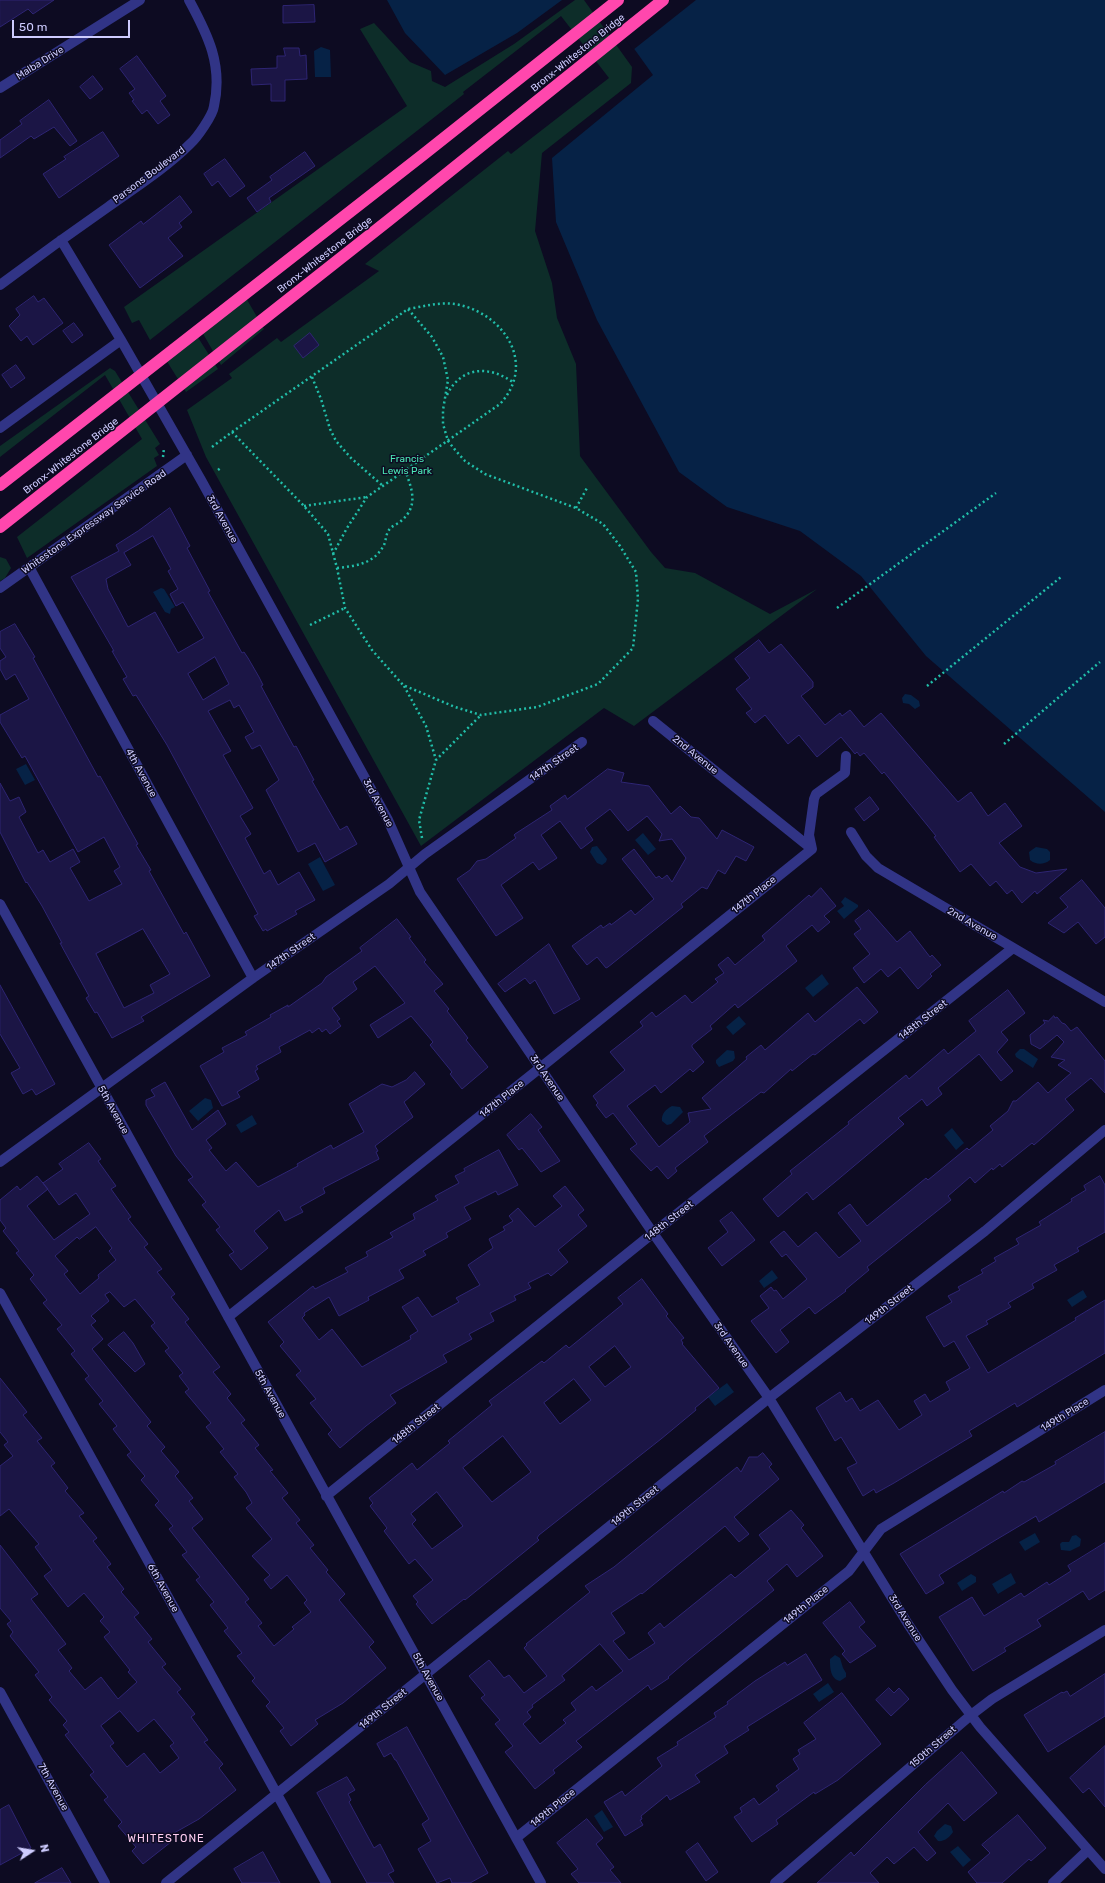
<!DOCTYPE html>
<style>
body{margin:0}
#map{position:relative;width:1105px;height:1883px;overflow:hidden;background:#0d0b22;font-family:Rubik,sans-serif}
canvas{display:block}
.north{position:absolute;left:12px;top:1831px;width:40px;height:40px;-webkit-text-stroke:3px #0d0b22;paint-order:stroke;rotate:78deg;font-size:11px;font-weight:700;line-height:16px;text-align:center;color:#ceccff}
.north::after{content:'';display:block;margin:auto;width:14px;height:18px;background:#ceccff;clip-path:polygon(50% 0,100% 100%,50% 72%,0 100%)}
.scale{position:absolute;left:12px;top:20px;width:118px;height:18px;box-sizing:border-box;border:2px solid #ceccff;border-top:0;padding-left:5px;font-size:12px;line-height:14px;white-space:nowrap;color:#ceccff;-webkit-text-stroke:3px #0d0b22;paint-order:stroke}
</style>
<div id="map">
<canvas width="1105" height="1883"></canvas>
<div class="north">N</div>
<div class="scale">50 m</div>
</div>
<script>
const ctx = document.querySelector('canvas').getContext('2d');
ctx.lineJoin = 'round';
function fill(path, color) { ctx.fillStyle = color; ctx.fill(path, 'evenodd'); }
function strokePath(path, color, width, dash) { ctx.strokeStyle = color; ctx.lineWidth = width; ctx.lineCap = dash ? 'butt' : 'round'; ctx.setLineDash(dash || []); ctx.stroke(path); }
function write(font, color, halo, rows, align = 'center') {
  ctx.font = font + ' Rubik,sans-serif'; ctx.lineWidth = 3; ctx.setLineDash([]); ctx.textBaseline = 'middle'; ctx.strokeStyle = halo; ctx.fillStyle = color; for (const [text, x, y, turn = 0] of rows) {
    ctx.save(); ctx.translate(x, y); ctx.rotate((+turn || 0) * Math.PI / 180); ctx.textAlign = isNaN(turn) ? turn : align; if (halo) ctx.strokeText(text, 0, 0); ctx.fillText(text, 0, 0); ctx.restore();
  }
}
fill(new Path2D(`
 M575,0H584L632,67L631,83L542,153L535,231L552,283L557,318L576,364L580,456L651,552L665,568L695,573L770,614L817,589L634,726L604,708L421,846L206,457L187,410L232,378L229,374L277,338L281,342L379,271L365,264L508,151L511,154L609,78L561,16L463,92L464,94L150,340L139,320L132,323L124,307L407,106L360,29L374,23L410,62L431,71L432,81L445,87L514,44Z
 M242,291L264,329L221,365L198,325Z
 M192,328L218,369L186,392L163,355Z
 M110,368L115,371L160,444L155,448L159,455L154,458L157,466L27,558L17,537L142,439L105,375L0,457V446Z
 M0,557L6,559L11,568L5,578L0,581Z`), '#0d2d29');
fill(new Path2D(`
 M387,0H562L517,33L445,75L405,33Z
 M599,0H1105V812L926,656L861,576L800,531L727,507L679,472L597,320L556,222L552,158L653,75Z
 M321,47L330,50L331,77H315L314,51Z
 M161,588L164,589L175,607L171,609L170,614L165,612L153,592Z
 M905,694L911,695L919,701L920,706L915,709L909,704L903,703L902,698Z
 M26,764L35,780L25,785L16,769Z
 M643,833L656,849L648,855L635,840Z
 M597,846L607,859L606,862L602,865L597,863L590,852L592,847Z
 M1036,847L1047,849L1050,852V860C1044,865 1036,865 1030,860L1029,852Z
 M320,857L335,885L323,891L308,864Z
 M845,897L858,905V907L844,919L837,911L844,906L841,902Z
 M822,974L829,984L813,997L805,988Z
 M739,1016L746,1024L733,1035L726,1027Z
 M1020,1049H1024L1038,1059L1033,1068L1016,1057L1015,1054Z
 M727,1050L734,1051L735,1058L733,1061L719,1067L716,1063V1060Z
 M205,1098L211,1100L213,1108L198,1121L189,1111Z
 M672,1106L680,1107L683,1112L671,1124L667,1125L662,1121C661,1114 666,1109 672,1106Z
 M252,1115L257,1124L241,1133L236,1125Z
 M952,1128L964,1143L956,1150L944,1135Z
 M772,1270L778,1278L764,1288L759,1281Z
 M1083,1290L1087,1297L1072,1307L1067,1300Z
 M727,1383L734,1392L715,1406L708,1397Z
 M1035,1533L1040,1542L1025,1551L1019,1542Z
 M1076,1535L1081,1539L1080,1546L1070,1551L1061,1550L1060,1544L1062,1542H1069L1072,1536Z
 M1011,1573L1016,1583L998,1594L992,1584Z
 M971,1574L976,1577V1582L962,1591L957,1583Z
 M835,1655L840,1658L843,1668L846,1673V1677L840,1681C830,1679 830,1667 830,1659Z
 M828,1683L834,1692L819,1702L813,1694Z
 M602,1810L613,1827L604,1832L594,1816Z
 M945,1824L951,1826L953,1832C950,1837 944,1842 938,1841L934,1836L937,1831Z
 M958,1846L971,1860L963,1867L950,1852Z`), '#062246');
fill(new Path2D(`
 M597,0H696L633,50Z`), '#0d0b22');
const building = new Path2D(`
 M0,0H54L33,14L28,9L0,27Z
 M314,5L315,22L283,23V6Z
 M284,48H299L300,56L306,55L307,79L285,80V101H271V84L252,85L251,69L277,68V56H285Z
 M137,56L166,96L160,101L170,115L158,124L147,110L142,114L132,101L134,100L129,93L135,89L120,69Z
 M93,76L103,89L90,99L80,87Z
 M49,100L77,141L70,146L54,127L34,139L31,136L0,158V140L22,124L20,121Z
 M103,132L119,156L59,198L43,174L66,159L64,157Z
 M305,152L315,166L269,198L271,202L257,212L247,198L272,180L270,177Z
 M225,159L245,186L230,197L218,181L212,186L204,174Z
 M180,196L192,212L179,223L182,227L168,238L183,256L140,288L109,245L141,221L143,224Z
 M34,296L38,302L44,298L63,323L33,345L27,336L21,341L9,326L20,315L16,309Z
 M74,323L83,335L72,343L63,331Z
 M310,333L319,345L303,358L294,346Z
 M16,365L25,378L11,388L2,375Z
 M170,508L190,546L187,548L210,591L208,592L242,653L244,652L248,658L259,677L263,685L261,686L294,747L296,746L314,780L312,781L340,830L347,826L357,844L325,862L315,843L298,852L266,790L279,780L260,745L252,749L245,737L254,732L239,705L234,708L230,700L208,711L231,751L223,755L253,808L240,816L251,834L245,838L264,874L270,870L278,885L299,872L315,900L295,911L297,914L267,931L266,929L263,931L254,916L258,914L167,745L136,695L133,696L123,679L127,677L112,651H114L71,577L119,551L116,545L138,531ZM153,536L171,569L168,571L178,589L170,594L176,606L183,602L204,638L178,653L155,612L128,627L108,589L106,579L131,565L124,553ZM215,657L229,684L203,700L188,674Z
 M15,624L35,657L33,658L98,777L100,776L138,844L136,845L151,870L149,871L184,934L186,932L210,976L141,1017L144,1021L112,1038L97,1012L95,1013L86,998L89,996L60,943H62L42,906L27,882L26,883L0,832V783L10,801L19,797L26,812L19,817L38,853L43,850L50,862L73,849L80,862L70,868L89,901L122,884L114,871L120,867L104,837L78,852L25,756L22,758L0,722V715L29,699L15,674L6,680L0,669V661L6,657L0,648V632ZM143,929L170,974L150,985L154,993L124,1008L96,954Z
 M759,640L769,653L781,644L813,682V687L801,696L825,725L840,713L842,716L850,710L864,727L881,713L958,802L971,792L988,816L1005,803L1022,826L999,843L1020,867L1036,873L1067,869L1037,894L1035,891L1022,903L1012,890L1007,894L996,881L990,886L971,864L960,872L934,837L936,836L884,772L882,774L864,753L860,756L857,752L855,754L841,737L817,757L799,735L788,744L765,715L755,723L746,713L752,709L736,689L750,678L735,659Z
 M608,769L624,773L621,782L649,786L671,814L680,806L691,817L699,818L717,839L722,830L754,847L746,861L736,856L725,874L718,870L707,889L702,887L681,904L683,907L608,967L606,968L597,957L587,965L572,946L601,925L603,928L610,923L611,925L631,910L635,915L654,899L622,859L634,849L656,878L659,876L662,879L667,875L672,882L686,858L672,839L659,841L662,834L647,816L628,831L610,809L585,828L593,840L581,849L560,821L541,835L557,858L539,870L533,862L501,885L523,918L496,936L457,879L470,870L477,861L486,859L516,838L514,835L515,834L552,810L550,806L565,795L567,799Z
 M870,797L879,809L864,821L855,809Z
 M1082,880L1105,908V937L1096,944L1078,922L1064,933L1048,923L1068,907L1060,898Z
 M821,888L836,906L824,916L830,922L818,932L812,925L786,946L797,961L738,1008L735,1004L710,1026L712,1029L692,1045V1047L704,1062L693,1072L690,1069L661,1093L655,1085L627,1106L659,1147L690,1122L688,1113L711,1109L702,1098L747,1059L746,1057L761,1045L765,1050L808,1013L815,1022L857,987L878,1012L864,1024L860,1019L815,1055L813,1054L792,1071L791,1069L764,1093L761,1092L731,1115L704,1136L708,1142L675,1168L677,1171L668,1179L657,1166L651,1171L630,1149L637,1144L613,1113L606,1118L596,1105L598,1103L593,1096L625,1070L610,1052L643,1026L640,1022L652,1012L656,1017L685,995L692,1003L718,982L715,979L724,973L718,965L728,957L735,965L765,940L762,936L809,895L811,897Z
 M869,910L897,942L910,931L930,957L932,955L941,965L930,974L932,976L918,989L900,967L888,977L881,969L864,983L853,968L870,954L854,934L861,929L855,921Z
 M397,919L411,937L409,938L426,960L424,962L443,984L434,991L449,1009L447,1011L468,1038L466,1040L488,1067L462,1089L450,1074L452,1072L430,1045L433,1042L411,1016L378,1038L370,1025L405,1003L375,966L353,982L357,989L332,1008L340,1019L337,1021L341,1026L330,1034L326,1029L322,1032L319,1028L312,1033L310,1030L279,1047L281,1052L256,1066L258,1069L255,1071L259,1079L237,1092L240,1097L222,1106L200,1066L224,1052L222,1048L247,1035L245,1032L271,1017L270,1015L288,1005V1007L322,983L326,977L362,951L360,948Z
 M549,944L580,999L554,1014L535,980L530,984L525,978L505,992L498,984Z
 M0,985L55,1084L36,1095L32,1089L23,1094L11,1073L20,1068L0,1034Z
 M1008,990L1025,1013L1001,1032L1008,1040L997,1052L1013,1071L1001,1081L979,1054L938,1088L942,1094L927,1106L922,1099L898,1118L904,1124L835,1182L813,1200L807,1192L778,1217L763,1199L792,1174L790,1171L849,1124L848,1122L906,1075L909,1079L944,1049L948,1054L976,1031L969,1021Z
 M1054,1016L1055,1018L1057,1017L1062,1023L1065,1024L1071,1031L1077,1027L1105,1061V1093L1091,1078L1065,1099L1074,1110L1034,1145L1032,1143L1002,1167L1000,1164L993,1170L992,1168L975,1183L970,1177L948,1196L951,1200L867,1267L869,1270L845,1290L846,1291L815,1314L809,1307L780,1330L789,1342L776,1353L751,1321L769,1308L760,1296L771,1287L774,1291L776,1290L783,1299L807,1279L786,1254L782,1257L770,1242L784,1231L798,1247L816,1232L839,1258L861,1241L838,1213L850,1204L867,1226L926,1178L928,1180L967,1148L969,1150L993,1130L990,1126L1008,1111L1013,1101H1016L1038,1082L1048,1093L1071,1073L1058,1065L1065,1060L1051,1057L1064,1042L1057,1035L1040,1049L1031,1044L1030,1035L1045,1023L1043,1020L1048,1021Z
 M415,1072L425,1084L404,1102L413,1117L375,1146L378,1151L376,1152L379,1159L323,1188L325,1193L300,1207L303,1212L285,1221L279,1210L254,1231L268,1248L241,1270L229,1255L234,1252L216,1230L220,1227L202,1205L206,1202L188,1180L193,1177L176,1156L146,1105V1100L155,1096L151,1090L165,1082L192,1130L218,1110L226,1124L206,1140L212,1148L209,1150L226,1171L236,1162L258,1187L298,1166L297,1164L331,1145L333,1149L364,1132L349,1104L382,1084L392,1087L406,1080Z
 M531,1114L542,1127L538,1130L560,1161L541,1172L522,1148L519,1150L507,1135Z
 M89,1143L101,1159L98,1161L116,1186L111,1189L131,1217L128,1219L148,1244L144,1247L162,1269L157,1272L175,1294L171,1297L189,1319L185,1322L220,1367L213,1372L231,1394L227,1398L245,1420L241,1423L259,1445L255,1448L273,1470L270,1471L288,1493L282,1498L300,1520L296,1523L314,1545L310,1548L328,1570L326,1572L345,1594L339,1600L374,1642L369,1647L386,1668L343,1703L315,1720L318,1724L291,1746L280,1731L284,1728L266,1706L270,1702L252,1681L255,1678L237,1656L242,1653L224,1631L228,1628L210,1605L214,1602L196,1580L200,1577L182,1555L187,1552L169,1529L173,1526L155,1505L159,1501L141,1480L145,1476L127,1455L131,1452L113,1429L117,1426L99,1404L103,1401L85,1379L89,1376L71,1354L75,1351L57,1329L62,1325L43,1303L47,1300L30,1279L34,1275L16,1253L19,1251L3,1231L6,1228L0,1220V1200L17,1186L20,1190L37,1176L48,1189L27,1206L54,1240L90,1214L76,1193L59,1205L43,1183L63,1169L59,1164ZM96,1227L112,1248L109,1251L116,1260L98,1275L99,1278L80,1294L64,1274L68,1271L55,1256L77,1237L79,1239ZM110,1292L124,1307L135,1299L155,1323L151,1326L169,1348L165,1351L183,1373L179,1376L189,1389L185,1392L211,1423L206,1427L224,1449L220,1452L238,1474L234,1477L246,1492L252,1503L246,1508L272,1539L252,1556L270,1575L264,1580L271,1589L287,1575L307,1600L304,1603L311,1612L292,1627L294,1629L274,1646L258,1626L262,1623L245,1602L249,1599L192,1528L203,1519L189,1501L193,1498L175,1476L179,1472L161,1451L165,1447L147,1426L151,1422L92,1349L103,1339L91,1325L96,1321L91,1316L109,1301L105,1295Z
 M499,1150L518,1185L498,1195L496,1191L464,1207L471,1219L446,1233L448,1237L423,1251L426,1255L399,1270L404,1278L368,1297L369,1300L339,1316L329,1297L304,1313L305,1315L302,1318L319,1340L332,1329L362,1367L411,1339L410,1336L418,1331L402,1307L418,1297L432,1317L459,1302L456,1298L480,1285L468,1265L493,1248L489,1239L505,1230L503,1227L513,1221L509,1216L518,1208L535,1227L562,1206L553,1196L565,1186L584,1210L578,1215L587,1226L558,1250L568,1262L551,1276L548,1273L528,1283L531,1288L514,1296L516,1300L490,1313L494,1321L469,1334L472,1339L443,1355L447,1362L390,1395L396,1403L366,1426L340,1448L328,1434L332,1430L310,1403L316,1399L296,1375L301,1371L280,1346L284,1342L268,1322L313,1286L315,1289L348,1272L345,1268L368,1256L366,1252L393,1237L390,1233L415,1219L413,1214L438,1200L435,1196L459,1183L455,1176L465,1171L464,1169Z
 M1100,1176L1105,1185V1232L1077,1248L1079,1251L1054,1265L1057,1270L1032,1284L1034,1288L1008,1303L1011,1307L986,1321L988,1324L966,1336L988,1373L1076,1320L1075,1318L1105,1300V1353L1017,1407L1015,1403L969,1431L972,1436L894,1483L876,1493L874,1489L863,1496L847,1468L857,1463L841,1437L835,1441L816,1408L840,1392L846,1402L852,1398L860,1411L878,1400L899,1430L922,1415L914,1401L925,1394L930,1402L950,1390L946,1382L970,1368L954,1341L944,1347L926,1317L952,1302L948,1296L960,1290L958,1287L983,1273L981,1270L996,1261L994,1258L1019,1244L1016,1239L1041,1225L1039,1222L1072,1201L1071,1199L1086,1190L1084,1186Z
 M732,1212L755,1240L722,1266L708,1248L728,1232L720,1221Z
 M642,1279L668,1314L666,1316L684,1338L681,1340L683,1343L682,1344L719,1388L695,1408L696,1410L661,1439L539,1535L537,1538L539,1540L465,1600L464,1599L432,1624L416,1604L418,1602L413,1596L433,1580L415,1559L409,1564L403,1556L384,1531L387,1528L370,1506L373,1503L369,1498L412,1463L417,1470L450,1443L448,1441L492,1405L489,1401L542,1361L544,1363L566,1345L569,1348L623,1304L618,1298ZM615,1346L631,1367L605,1387L589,1367ZM574,1379L591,1400L560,1424L544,1403ZM503,1436L531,1472L492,1502L463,1468ZM437,1492L463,1526L432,1549L412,1524L416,1520L411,1514Z
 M124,1332L133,1343L145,1364L135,1372L108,1345Z
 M0,1378L27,1412L23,1415L42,1438L37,1441L55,1463L51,1466L68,1488L65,1491L84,1513L79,1516L97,1538L93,1541L111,1564L107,1567L124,1589L121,1592L139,1613L134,1617L152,1639L148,1642L166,1664L162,1667L181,1689L177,1692L195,1714L191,1717L208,1740L204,1742L223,1764L219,1768L236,1790L199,1819L167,1837L171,1842L143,1864L132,1851L136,1847L118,1826L122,1822L104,1800L108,1797L90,1775L94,1772L65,1735L69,1732L63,1725L67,1721L49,1700L52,1697L35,1675L39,1672L10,1636L13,1632L7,1624L11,1621L0,1608V1545L38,1594L31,1599L66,1644L58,1650L72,1668L69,1671L85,1690L101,1677L118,1699L137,1682L128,1672L130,1670L104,1637L110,1632L100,1621L104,1617L84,1593L68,1607L44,1576L52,1570L35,1547L39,1544L9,1509L0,1516V1466L13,1456L4,1445L8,1442L0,1432ZM120,1711L138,1732L154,1719L174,1743L170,1746L179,1758L160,1773L144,1753L127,1767L110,1746L114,1743L101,1726Z
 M1105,1432V1482L1039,1522L1036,1516L994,1541L939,1575L944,1583L926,1594L900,1554L1003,1491L1004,1493L1022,1481L1024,1482L1056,1464L1055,1462Z
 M763,1453L772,1464L769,1467L779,1479L734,1517L749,1534L739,1542L725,1526L642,1594L641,1593L611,1613L625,1633L613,1641L629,1660L655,1643L648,1633L660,1623L664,1628L731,1574L735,1578L770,1549L759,1535L791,1510L804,1525L801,1528L823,1556L797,1577L787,1564L767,1581L774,1590L689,1659L668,1677L669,1678L651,1690L648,1685L576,1741L582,1747L553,1770L555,1773L535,1789L505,1752L513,1746L495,1724L500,1720L481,1698L485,1695L469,1676L489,1660L504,1678L509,1675L524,1693L547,1676L524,1648L527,1645L526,1644L590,1592L585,1586L614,1567L737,1467L741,1472L749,1457H757ZM600,1644L623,1671L596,1691L592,1686L571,1703L576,1710L563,1720L566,1723L540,1744L523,1724L531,1717L527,1712L533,1707L532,1705L565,1680L562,1676Z
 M1105,1543V1590L1089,1600L1083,1591L1037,1620L1041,1626L1004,1648L1006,1651L973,1671L939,1617L972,1597L984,1616L1021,1593L1024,1597L1047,1582L1049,1585L1071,1571L1068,1566Z
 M850,1602L865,1622L859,1627L876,1646L850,1663L842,1654L845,1651L823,1623Z
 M806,1654L822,1680L747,1727L749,1730L724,1746L728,1753L695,1775L700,1782L670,1800L667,1795L641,1816L642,1819L640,1820L643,1825L625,1836L604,1802L622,1791L625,1796L662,1766L657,1758L678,1745L677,1742L716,1717L714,1713L728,1704L727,1702L755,1681L785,1662L787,1665Z
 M1105,1674V1716L1048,1752L1024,1715L1062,1692L1063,1693L1067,1691L1070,1696Z
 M889,1688L894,1693L899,1688L909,1699L891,1716L876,1700Z
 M842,1693L881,1744L838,1780L815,1794L814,1792L776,1820L778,1824L752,1842L734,1817L742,1812L740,1808L754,1798L759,1805L779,1790L776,1786L799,1769L793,1759L800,1754L798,1750L816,1739L804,1723Z
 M407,1727L488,1873L470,1883H452L450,1878L437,1883L418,1849L431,1841L422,1824L429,1819L396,1760H395L391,1753L384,1757L377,1744Z
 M1105,1746V1807L1089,1788L1083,1793L1070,1778Z
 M962,1752L997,1793L964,1821L948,1803L918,1832L936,1853L927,1861L914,1847L894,1864L887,1857L870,1873L879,1883H817L851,1852L854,1856L925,1785Z
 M347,1777L355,1790L348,1794L351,1800L349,1802L374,1848L380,1844L394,1871L388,1874L394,1883H367L317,1793Z
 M9,1805L31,1848L0,1865V1810Z
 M1018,1815L1046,1848L1031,1861L1029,1859L1002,1883H977L968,1872L990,1853L982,1845Z
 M587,1819L603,1838L596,1844L614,1867L610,1870L621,1883H579L571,1874L578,1869L557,1843Z
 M698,1843L718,1872L706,1881L686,1852Z
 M263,1852L280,1883H242L234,1869Z
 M62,1868L71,1883H35Z`);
fill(building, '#1b1545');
strokePath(building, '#2e2573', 1);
strokePath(new Path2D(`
 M312,377L321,399L330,429L336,441L351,458L383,486
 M447,395C461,366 490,365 514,383
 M232,432L408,309C426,306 442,301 460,305C506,316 536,365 500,404L367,497L347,528L333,554
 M212,447L232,432L304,506L328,534L337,568L345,608L372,650L403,685L455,707L481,715L537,707L598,684L633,648L638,599L636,572L620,546L603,524L576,508L485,474L465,461L456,451L448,441L443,424V410L448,380L443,357L432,337L408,309
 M163,457L164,448
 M218,470L222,467
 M304,506L367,497
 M576,508L587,488
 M337,568C356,566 374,564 384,545C386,540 386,534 389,530C391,526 398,524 401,521C419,506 412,489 405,470
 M837,608L996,493
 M310,625L345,608
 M404,686L426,726L436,760
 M927,686L1061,577
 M1004,744L1100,662
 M422,838L419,820L436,760L481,715`), '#21bea9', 2.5, [2, 3]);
strokePath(new Path2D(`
 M0,88L140,0
 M61,240L121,340L201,480L388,820L420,892L653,1233L769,1398L908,1624L952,1690L980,1727L1105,1869
 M0,285C36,258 72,232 108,207C136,187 166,168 190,144C197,138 213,115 214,106C223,65 208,35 189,0
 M0,428L121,340
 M29,567L253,978
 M0,588L187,455
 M653,721L812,849
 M851,832L866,856L878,868L1105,1002
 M812,849L809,835L814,799L816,794L845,773L846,756
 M0,904L541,1883
 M0,1162L253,978L389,884L425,854L582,742
 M0,1293L326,1883
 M228,1317L540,1068L812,849
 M326,1496L653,1233L1013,948
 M0,1692L105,1883
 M516,1838L849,1571L881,1529L1105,1390
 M166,1883L769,1398L985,1231L1105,1130
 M775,1883L971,1715L992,1699L1105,1630
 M1053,1883L1088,1850`), '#313486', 10);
strokePath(new Path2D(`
 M0,485L424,154L618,0
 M0,527L389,220L663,0`), '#ff47ad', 12);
write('10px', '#ceccff', '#0d0b22', [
 ["Bronx-Whitestone Bridge",578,53,-39],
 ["Malba Drive",40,63,-32],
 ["Parsons Boulevard",149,175,-37],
 ["Bronx-Whitestone Bridge",325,255,-38],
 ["Bronx-Whitestone Bridge",71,456,-38],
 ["3rd Avenue",222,519,61],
 ["Whitestone Expressway Service Road",94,522,-35],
 ["2nd Avenue",695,755,39],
 ["147th Street",554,763,-35],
 ["4th Avenue",141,773,61],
 ["3rd Avenue",378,803,62],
 ["147th Place",754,895,-39],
 ["2nd Avenue",972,924,30],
 ["147th Street",291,952,-35],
 ["148th Street",923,1020,-38],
 ["3rd Avenue",547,1078,56],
 ["147th Place",502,1099,-39],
 ["5th Avenue",113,1110,61],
 ["148th Street",669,1221,-38],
 ["149th Street",889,1305,-38],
 ["3rd Avenue",731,1345,55],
 ["5th Avenue",270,1394,61],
 ["149th Place",1065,1415,-32],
 ["148th Street",416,1424,-39],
 ["149th Street",635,1506,-39],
 ["6th Avenue",163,1588,61],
 ["149th Place",806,1605,-39],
 ["3rd Avenue",905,1618,58],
 ["5th Avenue",428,1677,61],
 ["149th Street",383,1709,-39],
 ["150th Street",933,1747,-41],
 ["7th Avenue",53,1787,61],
 ["149th Place",553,1808,-39]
]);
write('10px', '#4cebb8', '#0d0b22', [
 ["Francis",407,459],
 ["Lewis Park",407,471]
]);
ctx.letterSpacing = '1px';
write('11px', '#ffcef1', '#0d0b22', [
 ["WHITESTONE",166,1839]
]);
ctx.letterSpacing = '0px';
</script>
